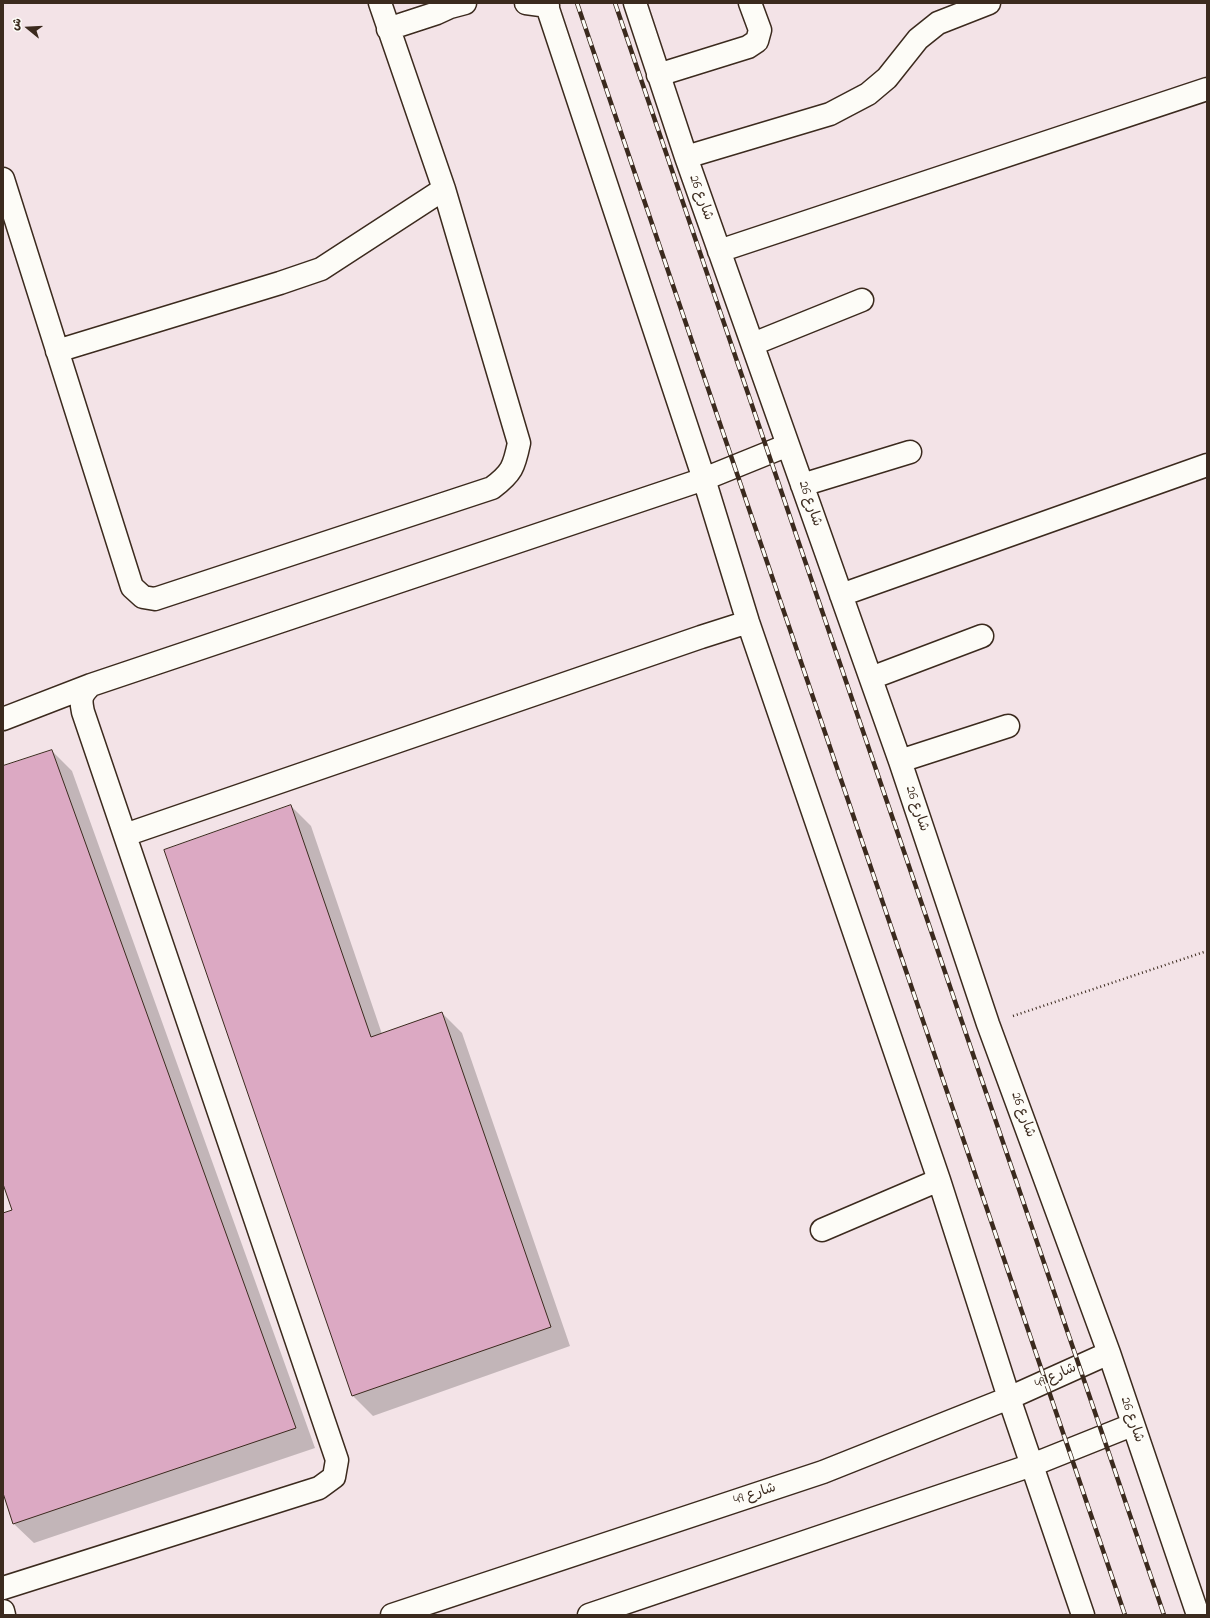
<!DOCTYPE html>
<meta charset="utf-8">
<style>
body{margin:0}
#map{position:relative;width:1210px;height:1618px;overflow:hidden;background:#fdfcf7;font-family:"Indie Flower","Playpen Sans Arabic",sans-serif}
canvas{display:block}
.frame{position:absolute;inset:0;border:4px solid #3b2a1e;pointer-events:none}
.north{position:absolute;left:8px;top:8px;width:40px;height:40px;-webkit-text-stroke:3px #fdfcf7;paint-order:stroke;rotate:288deg;font-size:11px;font-weight:700;line-height:16px;text-align:center;color:#3b2a1e}
.north::after{content:'';display:block;margin:auto;width:14px;height:18px;background:#3b2a1e;clip-path:polygon(50% 0,100% 100%,50% 72%,0 100%)}
</style>
<div id="map">
<canvas width="1210" height="1618"></canvas>
<div class="frame"></div>
<div class="north">ش</div>
</div>
<script>
const ctx = document.querySelector('canvas').getContext('2d');
ctx.lineJoin = 'round';
function fill(path, color) { ctx.fillStyle = color; ctx.fill(path, 'evenodd'); }
function strokePath(path, color, width, dash) { ctx.strokeStyle = color; ctx.lineWidth = width; ctx.lineCap = dash ? 'butt' : 'round'; ctx.setLineDash(dash || []); ctx.stroke(path); }
function write(font, color, halo, rows, align = 'center') {
  ctx.font = font + ' "Indie Flower","Playpen Sans Arabic",sans-serif'; ctx.lineWidth = 3.5; ctx.setLineDash([]); ctx.textBaseline = 'middle'; ctx.strokeStyle = halo; ctx.fillStyle = color; for (const [text, x, y, turn = 0] of rows) {
    ctx.save(); ctx.translate(x, y); ctx.rotate((+turn || 0) * Math.PI / 180); ctx.textAlign = isNaN(turn) ? turn : align; if (halo) ctx.strokeText(text, 0, 0); ctx.fillText(text, 0, 0); ctx.restore();
  }
}
fill(new Path2D(`
 M3,3H1207V1615H3Z`), '#f3e3e7');
fill(new Path2D(`
 M52,751L72,771L315,1448L34,1543L14,1524L3,1490V1214L13,1211L3,1181V767Z
 M291,806L311,826L382,1034L442,1013L462,1033L570,1346L373,1416L353,1396L165,850Z`), '#0003');
const building = new Path2D(`
 M52,750L296,1428L13,1524L3,1493V1213L12,1210L3,1184V766Z
 M291,805L371,1037L442,1012L551,1327L352,1396L164,850Z`);
fill(building, '#dca9c3');
strokePath(building, '#3b2a1e', 1);
const minor = new Path2D(`
 M526,3L548,6
 M546,3L704,479L748,622L939,1180L1009,1398L1083,1615
 M635,3L686,157L900,761L988,1024L1109,1353L1198,1615
 M388,29L437,13L450,7L465,3
 M658,75L748,47L757,41L760,30L750,3
 M686,157L830,114L868,94L887,78L918,39L938,23L989,3
 M3,179L132,587L143,597L155,599L492,488C512,473 514,467 519,443L444,189L380,3
 M719,251L1207,89
 M753,344L862,300
 M57,351L280,283L321,269L444,189
 M802,485L910,452
 M841,595L1207,465
 M871,678L982,636
 M3,719L91,685L704,479L788,445
 M900,761L1008,726
 M125,835L701,637L748,622
 M822,1230L939,1180
 M3,1588L319,1488L334,1477L337,1460L83,712C80,698 81,695 91,685
 M3,1611L4,1615
 M392,1615L823,1472L1009,1398L1109,1353
 M589,1615L1032,1465L1132,1425`);
strokePath(minor, '#3b2a1e', 25);
strokePath(new Path2D(`
 M1013,1016L1207,951`), '#3b2a1e', 2.5, [1, 3]);
strokePath(minor, '#fdfcf7', 22);
const rail = new Path2D(`
 M577,3L1125,1615
 M615,3L1164,1615`);
strokePath(rail, '#3b2a1e', 4.5);
strokePath(rail, '#fdfcf7', 3, [9]);
write('14px', '#3b2a1e', '#fdfcf7', [
 ["شارع 26",700,198,70],
 ["شارع 26",809,504,71],
 ["شارع 26",916,809,71],
 ["شارع 26",1022,1115,70],
 ["شارع 49",1056,1377,-24],
 ["شارع 26",1131,1420,71],
 ["شارع 49",755,1495,-18]
]);
</script>
